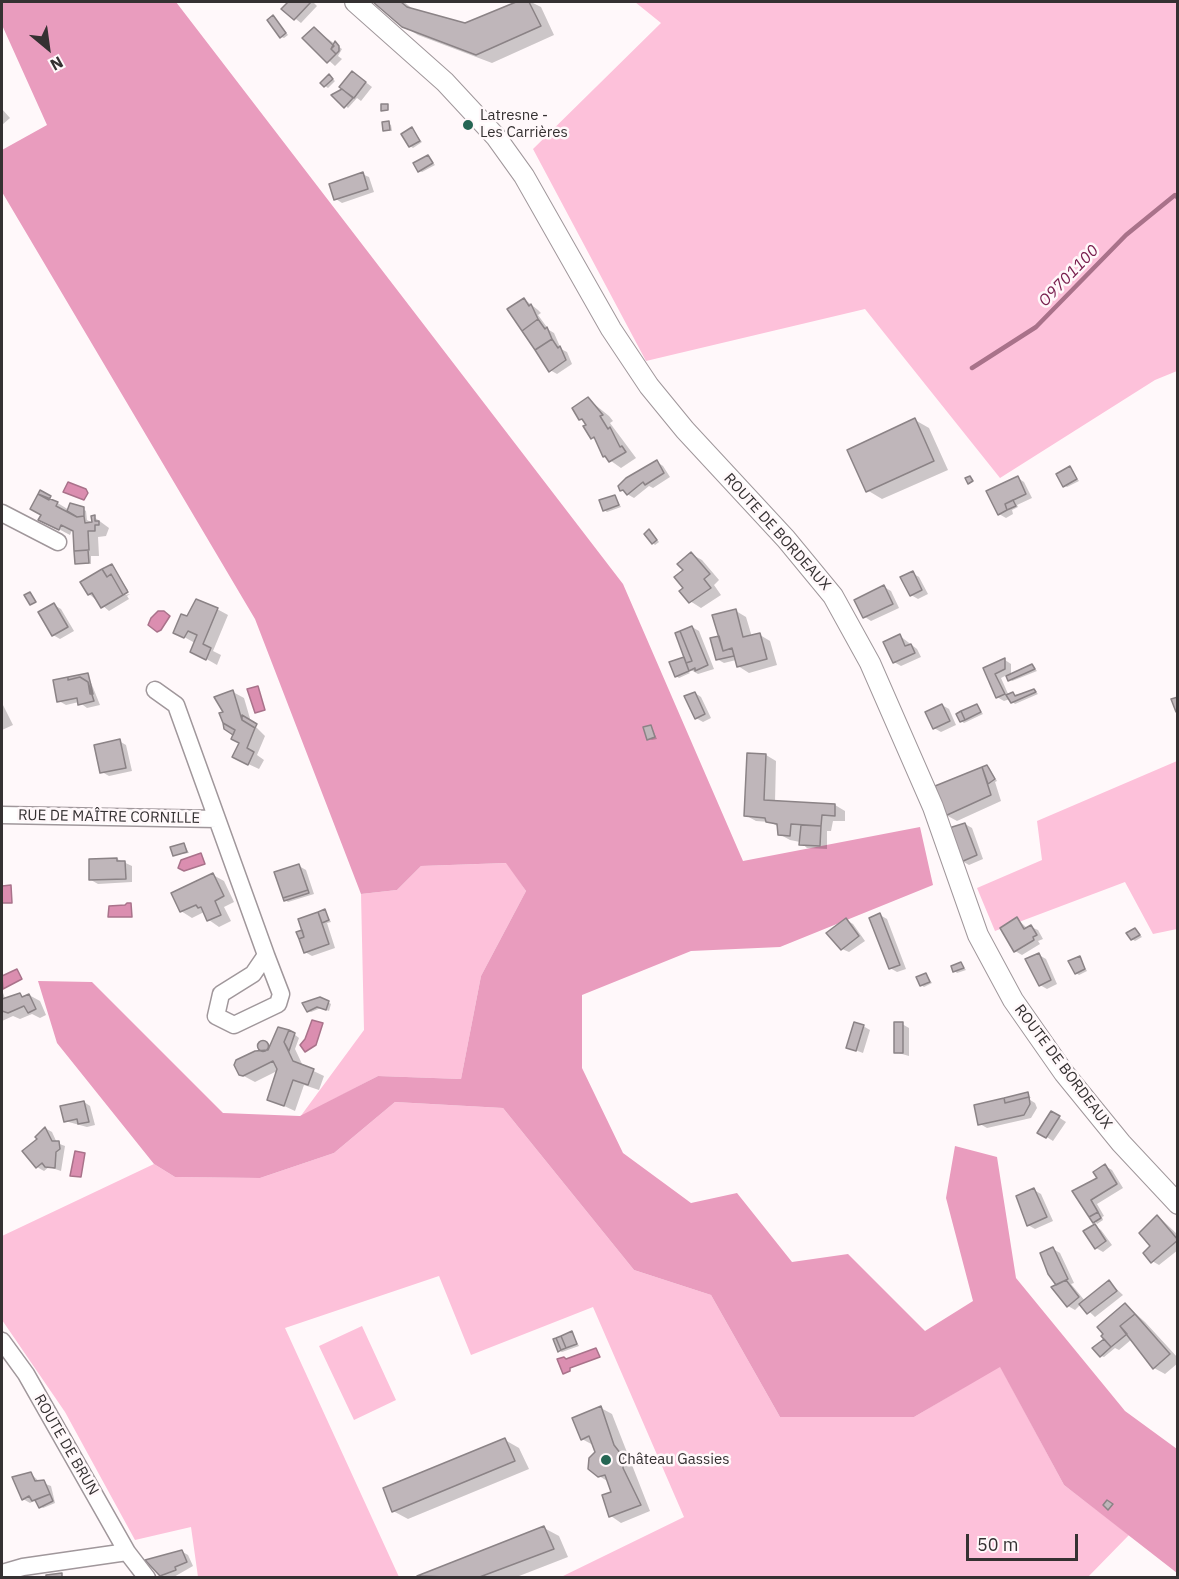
<!DOCTYPE html>
<meta charset="utf-8">
<style>
body{margin:0}
#map{position:relative;width:1179px;height:1579px;overflow:hidden;background:#fff8fa;font-family:"IBM Plex Sans",sans-serif}
canvas{display:block}
.frame{position:absolute;inset:0;border:3px solid #353132;pointer-events:none}
.north{position:absolute;left:18px;top:18px;width:60px;height:60px;-webkit-text-stroke:4px #fff8fa;paint-order:stroke;rotate:151deg;font-size:16px;font-weight:700;line-height:24px;text-align:center;color:#353132}
.north::after{content:'';display:block;margin:auto;width:21px;height:27px;background:#353132;clip-path:polygon(50% 0,100% 100%,50% 72%,0 100%)}
.scale{position:absolute;left:966px;top:1534px;width:112px;height:27px;box-sizing:border-box;border:3px solid #353132;border-top:0;padding-left:8px;font-size:18px;line-height:21px;white-space:nowrap;color:#353132;-webkit-text-stroke:4px #fff8fa;paint-order:stroke}
</style>
<div id="map">
<canvas width="1179" height="1579"></canvas>
<div class="frame"></div>
<div class="north">N</div>
<div class="scale">50 m</div>
</div>
<script>
const ctx = document.querySelector('canvas').getContext('2d');
ctx.lineJoin = 'round';
function fill(path, color) { ctx.fillStyle = color; ctx.fill(path, 'evenodd'); }
function strokePath(path, color, width, dash) { ctx.strokeStyle = color; ctx.lineWidth = width; ctx.lineCap = dash ? 'butt' : 'round'; ctx.setLineDash(dash || []); ctx.stroke(path); }
function write(font, color, halo, rows, align = 'center') {
  ctx.font = font + ' "IBM Plex Sans",sans-serif'; ctx.lineWidth = 5; ctx.setLineDash([]); ctx.textBaseline = 'middle'; ctx.strokeStyle = halo; ctx.fillStyle = color; for (const [text, x, y, turn = 0] of rows) {
    ctx.save(); ctx.translate(x, y); ctx.rotate((+turn || 0) * Math.PI / 180); ctx.textAlign = isNaN(turn) ? turn : align; if (halo) ctx.strokeText(text, 0, 0); ctx.fillText(text, 0, 0); ctx.restore();
  }
}
fill(new Path2D(`
 M635,2H1177V371L1155,380L1000,478L865,309L646,361L533,149L661,23Z
 M1177,761V929L1153,934L1125,882L995,931L977,888L1042,860L1037,821Z
 M507,863L526,891L481,976L461,1079L378,1076L300,1117L364,1030L361,894L397,890L421,866Z
 M395,1102L503,1108L634,1270L711,1295L780,1417H914L1000,1366L1064,1485L1129,1535L1088,1577H561L684,1517L593,1307L471,1355L439,1276L285,1328L399,1577H198L191,1527L135,1540L65,1412L2,1320V1236L154,1164L175,1177L260,1178L334,1153Z
 M362,1326L396,1400L354,1420L319,1346Z`), '#fdc1da');
fill(new Path2D(`
 M2,2H176L623,584L743,861L920,827L933,885L780,947L691,951L582,995V1068L623,1153L691,1203L737,1193L792,1262L848,1254L925,1331L973,1301L946,1198L955,1146L997,1157L1016,1278L1125,1411L1177,1449V1573L1064,1485L1000,1367L914,1417H780L711,1295L634,1270L503,1108L395,1102L334,1153L260,1178L175,1177L154,1164L57,1043L38,981L92,982L223,1113L300,1116L378,1076L461,1079L481,976L526,891L506,863L421,866L397,890L361,894L255,619L2,192V150L47,125L2,25Z`), '#e99cbe');
const water = new Path2D(`
 M68,482L86,489L88,493L84,500L63,492Z
 M158,611H164L170,616L161,630L157,632L148,625L151,618Z
 M258,686L265,710L255,713L247,689Z
 M201,853L205,864L184,871L178,868L181,860Z
 M11,885L12,903H2V886Z
 M127,903H131L132,917H108L109,906L125,905Z
 M17,969L22,979L3,989L2,976Z
 M312,1020L323,1023L316,1045L305,1052L300,1045L305,1039Z
 M75,1151L85,1153L81,1177L70,1176Z
 M596,1348L600,1357L570,1368V1371L563,1374L557,1359L564,1357L566,1359Z`);
fill(water, '#db8eb0');
strokePath(water, '#a9728a', 1.5);
fill(new Path2D(`
 M290,2H313L317,6L301,23L283,9Z
 M375,2H404L414,10L465,25L520,2H531L541,7L554,35L492,63L418,35L403,26Z
 M274,17L288,35L284,38L281,37Z
 M314,29L342,49L338,56L342,59L335,66L304,38Z
 M329,76L335,81L328,88L325,86Z
 M359,77L372,87L361,101L357,98L348,108L334,95Z
 M2,109L10,118L2,125Z
 M388,123L391,125L392,131L385,130Z
 M412,129L422,142L413,148L410,146Z
 M428,157L435,165L422,172L419,171Z
 M362,174L369,177L374,192L342,203L336,199Z
 M524,299L538,310L541,313L538,315L549,330L554,333L561,349L567,352L572,364L557,374L550,370Z
 M588,399L609,416L613,421L610,423L636,458L621,468L604,456L586,422L580,419Z
 M915,420L929,428L948,470L882,499L867,490Z
 M657,462L663,466L670,477L653,488L649,486L634,498L627,494Z
 M1070,468L1079,481L1067,487L1065,486Z
 M1018,478L1024,482L1032,498L1017,505L1018,507L1012,510L1013,514L1006,518L999,514Z
 M40,492L69,510L83,509L86,511L87,520L93,523L94,517L109,528L106,536L98,537L99,556H91V564L76,563L75,531L72,530L70,535L51,525L42,515Z
 M615,496L621,507L607,512L604,510Z
 M650,531L659,542L655,545L653,543Z
 M691,554L702,560L719,580L714,585L721,595L701,608L690,601L685,588V570Z
 M112,566L128,590L125,595L130,594L127,596L129,599L109,611L89,594Z
 M912,573L919,577L928,594L918,599L911,595Z
 M884,587L891,591L899,608L871,621L865,617Z
 M54,605L61,609L74,631L60,639L53,635Z
 M217,609L228,615L213,651L221,655L217,665L203,657L195,643L175,632L188,618Z
 M736,611L746,617L752,637L760,635L770,641L777,665L749,673L738,666L736,660L724,663L717,659L718,638Z
 M692,627L699,631L714,669L698,674L684,666L682,668L690,673L679,678L676,676L686,658Z
 M900,636L917,649L921,657L901,666L894,662Z
 M1005,660L1011,664V675L1032,665L1037,671L1012,681L1007,675L1001,678L1009,696L1034,690L1038,694L1015,704L1010,699L1004,701L997,697L985,669Z
 M88,675L100,705L87,708L79,702L66,705L59,701Z
 M233,692L244,698L251,722L265,736L257,755L264,760L259,769L244,762L241,743L225,712Z
 M695,693L701,697L711,718L703,722L696,718Z
 M2,703L13,725L2,730Z
 M942,705L949,709L956,725L941,732L934,728Z
 M977,706L983,714L964,723L961,721Z
 M651,726L657,739L652,740L649,739Z
 M119,741L126,745L132,771L109,776L102,772Z
 M766,755L776,761L775,802L835,805L845,811V821H833L831,831H827V849L807,848L800,842L790,840L779,834V827L770,822L756,821L745,815Z
 M989,767L997,781L995,782L1001,801L957,821L946,815L982,768Z
 M965,824L972,828L983,859L969,865L962,861Z
 M184,844L189,853L174,855Z
 M117,859L132,866V882L98,884L91,880Z
 M299,866L306,870L314,894L288,902L285,900Z
 M213,875L224,881L234,902L224,907L231,921L219,927L209,920L204,912L192,918L181,911Z
 M325,911L331,922L327,923L335,948L312,956L305,952L304,933L300,920Z
 M880,915L887,919L906,969L897,972L890,968Z
 M1017,919L1027,928L1031,927L1038,930L1043,939L1038,941L1040,944L1022,955L1015,951Z
 M846,920L853,924L865,941L849,952L842,949Z
 M1135,929L1142,937L1135,941L1132,939Z
 M1039,955L1046,959L1057,984L1047,989L1040,985Z
 M1079,957L1087,971L1079,975L1076,973Z
 M961,964L966,970L957,973L955,971Z
 M926,974L932,983L924,987L921,985Z
 M2,990L6,1001L20,995L24,997L29,995L40,1001L46,1015L40,1018L32,1014L20,1019L13,1016L2,1021Z
 M328,1002L331,1004L329,1011L321,1008L311,1012L308,1011Z
 M902,1024L909,1028V1056L895,1052Z
 M863,1026L870,1030L863,1053L847,1047Z
 M294,1034L299,1038L295,1049L303,1066L324,1076L319,1090L304,1085L295,1111L269,1099L279,1070L255,1082L240,1074L264,1052L259,1046L267,1042L271,1047Z
 M1027,1094L1031,1098H1027L1035,1103L1037,1108L1031,1118L987,1128L980,1124Z
 M84,1102L90,1106L95,1125L87,1127L65,1121Z
 M1052,1113L1066,1122L1053,1141L1039,1132Z
 M45,1128L52,1132L57,1143L65,1146L61,1171L49,1167L44,1171L37,1167L24,1151L39,1139Z
 M1105,1166L1112,1170L1123,1188L1097,1204L1104,1216L1102,1217L1103,1220L1097,1224L1074,1191L1099,1178Z
 M1034,1190L1041,1194L1053,1221L1035,1229L1028,1225Z
 M1158,1216L1178,1235V1250L1159,1265L1152,1261Z
 M1095,1226L1101,1230L1112,1245L1103,1252L1096,1248Z
 M1053,1249L1060,1253L1074,1283L1071,1284L1085,1301L1109,1282L1123,1295L1095,1317L1081,1304L1075,1310L1068,1306L1053,1288L1058,1285Z
 M1125,1304L1145,1322L1178,1358V1363L1165,1374L1154,1368L1132,1339L1119,1350L1115,1348L1104,1357L1101,1356L1106,1339Z
 M572,1333L579,1346L562,1352L559,1351Z
 M601,1408L612,1414L650,1511L621,1523L611,1516L604,1496L613,1493L609,1482L599,1476L597,1453L593,1445L582,1439Z
 M505,1440L519,1448L529,1469L408,1519L393,1511Z
 M31,1474L40,1482L51,1486L55,1503L43,1508L34,1501L30,1503L23,1499Z
 M544,1528L559,1536L568,1557L514,1578H419Z
 M181,1551L188,1555L193,1566L172,1578L161,1575L148,1560Z`), '#0003');
strokePath(new Path2D(`
 M972,368L1036,327L1126,235L1175,195L1178,198`), '#a9728a', 4.5);
const building = new Path2D(`
 M288,2H311L294,20L281,9Z
 M373,2H401L407,7L465,23L516,2H529L541,26L476,55L402,27Z
 M273,15L286,33L280,38L267,20Z
 M314,27L334,46L331,49L336,54L327,63L302,38Z
 M335,41L339,46V51L336,54L331,49Z
 M352,71L366,82L354,98L339,87Z
 M329,74L333,79L324,87L320,83Z
 M342,89L353,98L344,108L331,95Z
 M381,104H388V110L381,111Z
 M389,121L390,130L383,131L382,122Z
 M412,127L420,141L409,147L401,134Z
 M428,155L433,163L418,172L413,163Z
 M363,172L368,189L334,200L329,184Z
 M524,298L529,306L531,304L538,319L522,331L507,309Z
 M538,319L545,329L547,327L552,339L535,350L522,331Z
 M552,339L558,348L560,346L566,360L549,372L535,350Z
 M588,397L603,415L600,416L608,429L610,427L620,447L622,446L626,452L609,462L605,456L603,457L594,437L591,439L583,426L586,425L582,419L579,420L572,408Z
 M915,418L934,461L866,492L847,450Z
 M657,460L664,473L645,485L643,482L627,495L623,490L620,491L618,486L626,478Z
 M1070,466L1077,479L1063,487L1056,474Z
 M970,476L973,481L968,484L965,478Z
 M1018,476L1026,494L1005,504L1007,510L998,515L986,491Z
 M40,490L51,496L49,500L38,494Z
 M38,494L58,502L56,506L77,517L84,516L85,523L92,522L91,516L95,515V521H99V525H95V531H88L89,550L74,551L73,531L61,525L59,530L38,520L41,515L30,509Z
 M615,495L619,505L603,511L599,500Z
 M1013,500L1016,506L1007,510L1005,504Z
 M70,503L84,507V516L77,517L67,511Z
 M649,529L657,540L652,544L644,534Z
 M88,550L89,563L75,564L74,551Z
 M691,552L710,574L704,579L711,588L689,603L679,591L683,588L674,577L683,570L677,564Z
 M112,564L128,592L123,595L111,574L107,577L102,569Z
 M102,569L107,577L111,574L123,595L101,608L92,593L88,595L80,582Z
 M913,571L922,590L910,596L900,577Z
 M884,585L893,604L863,618L854,600Z
 M30,592L36,602L30,605L24,595Z
 M196,599L218,608L203,644L211,648L206,660L190,652L197,635L188,631L184,638L173,633L181,614L187,616Z
 M54,603L68,627L52,636L38,612Z
 M736,609L743,637L760,633L767,659L737,667L732,648L723,651L712,615Z
 M692,626L708,665L695,671V668L689,671L686,663L692,661L680,631Z
 M680,631L692,661L686,663L675,633Z
 M900,634L905,646L911,644L915,653L893,663L883,642Z
 M719,636L723,651L732,648L734,656L716,660L710,638Z
 M684,657L689,671L675,677L669,662Z
 M1005,658V669L995,674L1005,694L996,698L983,668Z
 M1032,664L1035,669L1008,681L1006,676Z
 M88,673L93,694H90L88,682L80,677L68,680V677Z
 M68,677V680L80,677L88,682L94,701L78,705L77,698L57,702L53,680Z
 M1034,689L1036,692L1011,703L1006,695L1013,692L1015,696Z
 M233,690L242,720L255,728L247,748L254,752L248,765L232,757L239,743L231,739L235,730L223,723L219,713L223,712L214,697Z
 M695,692L705,714L695,719L684,696Z
 M1178,697V711L1176,712L1171,699Z
 M942,704L950,721L933,729L925,712Z
 M977,704L981,712L965,720L961,711Z
 M961,711L965,720L960,722L956,714Z
 M242,715L257,724L255,728L242,720Z
 M223,723L235,730L233,735L224,729Z
 M651,725L655,737L647,740L643,727Z
 M120,739L126,768L100,773L94,745Z
 M747,753L766,754L764,800L835,804V816L822,815L821,826L791,824L790,836L778,835L777,824L766,822L765,818L744,816Z
 M987,765L995,779L988,784L982,767Z
 M982,767L991,795L945,816L935,786Z
 M965,823L977,855L961,862L949,828Z
 M801,825L821,826L820,846L799,845Z
 M184,843L187,852L173,856L170,847Z
 M117,858V861H125L126,879L89,880V859Z
 M299,864L308,890L283,898L274,872Z
 M213,873L224,896L215,901L221,915L207,921L201,907L198,908L196,905L180,912L171,893Z
 M308,890L309,893L284,901L283,898Z
 M325,909L329,920L322,923L318,912Z
 M318,912L329,944L304,953L299,939L304,937L298,919Z
 M880,913L900,965L889,969L869,918Z
 M1017,917L1024,929L1031,925L1037,935L1033,937L1034,940L1014,952L1000,928Z
 M846,918L859,936L841,950L826,933Z
 M1135,928L1140,935L1131,940L1126,933Z
 M302,930L304,937L299,939L296,932Z
 M1039,953L1051,980L1039,986L1025,959Z
 M1080,956L1085,969L1075,974L1068,961Z
 M961,962L964,968L953,972L951,966Z
 M926,973L930,982L920,986L916,977Z
 M20,993L22,997L29,994L36,1009L28,1013L24,1006L8,1013L2,1011V999Z
 M320,997L329,1001L326,1010L317,1007L307,1012L302,1003Z
 M854,1022L864,1025L856,1051L846,1048Z
 M894,1022H903V1053H894Z
 M278,1027L289,1030L284,1042L293,1061L314,1069L308,1085L293,1080L284,1106L267,1100L277,1069L273,1061L243,1076L239,1075L234,1065L236,1060L255,1051L268,1050Z
 M289,1030L295,1033L289,1051L284,1042Z
 M257.5 1046a5.5 5.5 0 1 1 11 0a5.5 5.5 0 1 1-11 0Z
 M1028,1092L1029,1097L1005,1103L1004,1098Z
 M1029,1097L1030,1104L1024,1115L978,1125L974,1105L1004,1098L1005,1103Z
 M84,1101L89,1122L78,1124L77,1119L64,1122L60,1106Z
 M1051,1111L1060,1116L1046,1138L1037,1133Z
 M45,1127L52,1141H59L60,1149L56,1152L55,1168L45,1167L42,1163L36,1168L22,1151L37,1139L35,1137Z
 M1105,1164L1117,1184L1091,1200L1098,1212L1089,1217L1072,1191L1097,1178L1093,1172Z
 M1034,1188L1047,1217L1027,1226L1016,1196Z
 M1098,1212L1101,1218L1093,1223L1089,1217Z
 M1157,1215L1178,1240L1151,1263L1143,1253L1150,1246L1139,1233Z
 M1095,1224L1106,1241L1095,1249L1083,1231Z
 M1053,1247L1068,1279L1056,1285L1048,1274L1040,1253Z
 M1066,1280L1079,1297L1067,1307L1051,1287Z
 M1109,1280L1117,1291L1087,1314L1079,1304Z
 M1125,1303L1135,1314L1120,1326L1127,1334L1111,1347L1101,1336L1103,1334L1097,1327Z
 M1135,1314L1170,1354L1153,1369L1120,1326Z
 M572,1331L577,1344L566,1348L561,1336Z
 M561,1336L566,1348L561,1350L556,1338Z
 M556,1338L561,1350L558,1352L553,1339Z
 M1104,1339L1111,1347L1100,1357L1092,1348Z
 M601,1406L614,1445L624,1458L623,1468L641,1505L609,1517L602,1495L611,1492L605,1475L598,1477L588,1469L589,1458L595,1452L589,1436L581,1440L572,1418Z
 M505,1438L515,1461L392,1512L383,1488Z
 M31,1472L35,1481L44,1480L50,1494L32,1501L29,1496L22,1500L12,1477Z
 M50,1494L53,1501L39,1508L35,1500Z
 M1107,1500L1113,1504L1108,1510L1103,1505Z
 M544,1526L554,1549L477,1578L417,1576Z
 M182,1550L187,1562L175,1567L176,1570L160,1576L145,1560Z
 M62,1573V1578H46V1575Z`);
fill(building, '#bfb6ba');
strokePath(building, '#8b8386', 1.5);
const minor = new Path2D(`
 M2,513L58,542
 M155,690L176,705L266,955L253,974L221,994L216,1016L234,1025L278,1004L281,994L266,955
 M2,815L217,819
 M2,1341L26,1374L127,1552L147,1578
 M2,1573L23,1567L127,1552`);
const tertiary = new Path2D(`
 M355,2L445,82L496,137L524,176L611,329L649,386L685,430L786,539L833,596L870,663L933,807L978,935L1013,1000L1064,1073L1121,1143L1178,1204`);
strokePath(minor, '#a0979b', 19);
strokePath(tertiary, '#a0979b', 22);
strokePath(minor, '#fff', 16);
strokePath(tertiary, '#fff', 20);
for (const [x, y, r, color] of [
 [468,125,6,"#256654"],
 [606,1460,6,"#256654"]
]) { const dot = new Path2D(); dot.arc(x, y, r, 0, 2 * Math.PI); ctx.fillStyle = color; ctx.fill(dot); strokePath(dot, '#fff8fa', 2); }
write('15px', '#353132', '#fff8fa', [
 ["Latresne -",480,116],
 ["Les Carrières",480,133],
 ["Château Gassies",618,1460]
], 'left');
write('15px', '#353132', '#fff8fa', [
 ["ROUTE DE BORDEAUX",777,532,48],
 ["RUE DE MAÎTRE CORNILLE",109,817,1],
 ["ROUTE DE BORDEAUX",1063,1067,53],
 ["ROUTE DE BRUN",66,1445,60]
]);
write('italic 16px', '#79204f', '#fff8fa', [
 ["O9701100",1069,276,-46]
]);
</script>
